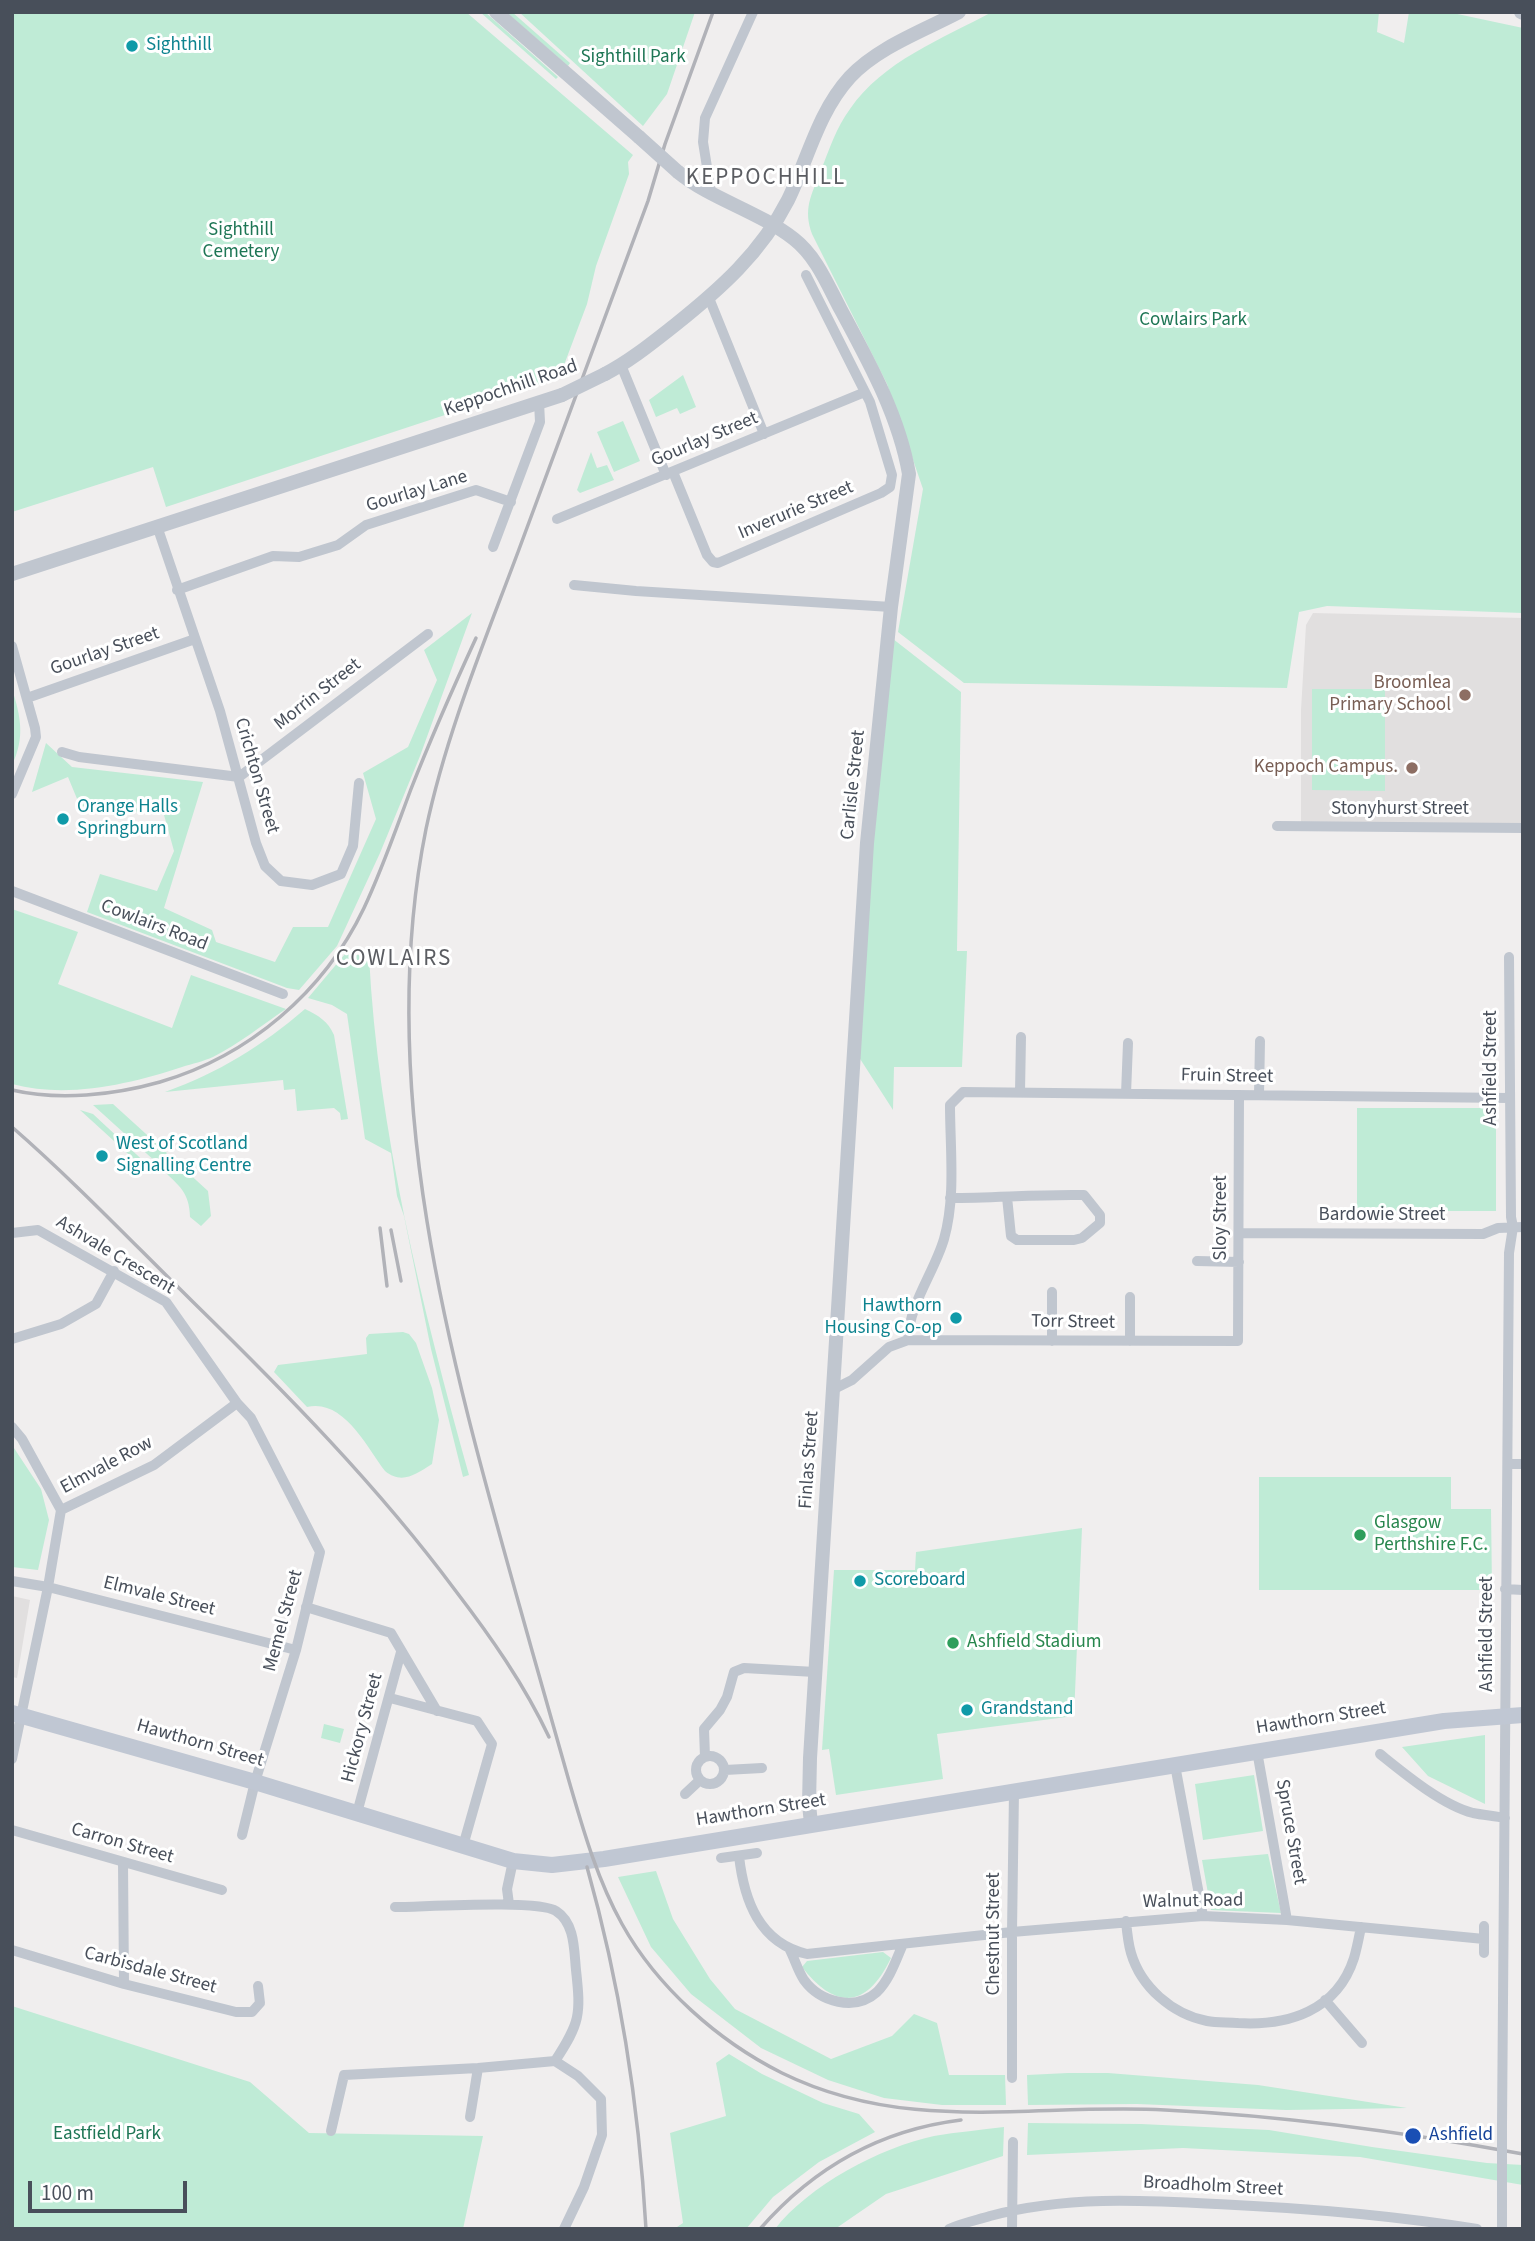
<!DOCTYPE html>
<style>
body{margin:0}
#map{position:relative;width:1535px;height:2241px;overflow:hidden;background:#f0eeee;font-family:"Source Sans 3",sans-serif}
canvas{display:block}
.frame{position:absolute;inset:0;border:14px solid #484f5a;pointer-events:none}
.scale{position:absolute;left:28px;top:2181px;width:159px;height:32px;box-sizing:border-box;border:4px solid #484f5a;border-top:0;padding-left:9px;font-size:21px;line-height:24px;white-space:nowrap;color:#484f5a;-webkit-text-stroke:5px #fff;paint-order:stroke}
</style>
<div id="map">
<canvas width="1535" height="2241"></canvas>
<div class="frame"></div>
<div class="scale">100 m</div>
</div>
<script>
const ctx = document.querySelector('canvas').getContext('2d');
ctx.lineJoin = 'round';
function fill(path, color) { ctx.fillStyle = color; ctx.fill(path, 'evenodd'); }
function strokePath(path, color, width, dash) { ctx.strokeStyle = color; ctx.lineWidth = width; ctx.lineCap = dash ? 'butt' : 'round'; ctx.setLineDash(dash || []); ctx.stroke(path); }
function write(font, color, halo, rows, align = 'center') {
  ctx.font = font + ' "Source Sans 3",sans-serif'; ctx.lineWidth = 6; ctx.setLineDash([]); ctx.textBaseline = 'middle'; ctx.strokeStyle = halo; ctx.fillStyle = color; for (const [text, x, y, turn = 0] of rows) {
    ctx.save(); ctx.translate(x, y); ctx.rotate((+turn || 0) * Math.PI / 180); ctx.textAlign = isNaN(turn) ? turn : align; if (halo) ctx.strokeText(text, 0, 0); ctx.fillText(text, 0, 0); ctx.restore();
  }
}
fill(new Path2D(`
 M1313,613L1523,618V828L1301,827V710L1306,625Z
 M12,1596L30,1600L17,1678L12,1677Z`), '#e1dfdf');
fill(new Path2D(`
 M12,12H466L633,155L628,162L629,174L596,266L587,304L561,373L539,384L166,507L153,467L12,512Z
 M480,12H485L558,77L556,79Z
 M506,12H512L570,63L568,66Z
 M519,12H695L667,94L643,126Z
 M992,12H1379L1377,32L1404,43L1409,12H1448L1523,28V613L1327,606L1299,612L1287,688L964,683L898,632L923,489L887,384L812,234C803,209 811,196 820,173C829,150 836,128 850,109C883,61 942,39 992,12Z
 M683,375L696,407L680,414L677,408L656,417L649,400Z
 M623,421L640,461L614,472L597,432Z
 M591,452L597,468L607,465L614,480L580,493L577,490Z
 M472,613L420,756L380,853L337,946L299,990L287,988L87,912L100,874L157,891L174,851L164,815L80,806L68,777L32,792L46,743L72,767L203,782L164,908L212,930L216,942L275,962L293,927H328L376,819L363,773L408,747L437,680L424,650Z
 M888,635L961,692L957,951H967L962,1067H894L893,1110L855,1051Z
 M12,689C21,717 25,738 12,765Z
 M1312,689H1385V791L1312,790Z
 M12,909L78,932L58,984L172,1028L191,975L286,1009C262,1025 239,1044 213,1057C204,1061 192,1064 182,1067C130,1084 68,1099 12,1084Z
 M345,954L369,956C378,1132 422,1306 469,1475L463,1477L431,1349L404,1216L397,1196L391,1153L365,1139L347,1014L332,1005L308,998Z
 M305,1009C319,1016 328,1021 334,1035L348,1119L341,1120L340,1113L334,1108L297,1111L295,1089L284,1090L283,1080L165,1092C218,1073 262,1046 305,1009Z
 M113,1104L167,1153L157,1163L93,1105Z
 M1357,1108H1496V1211H1357Z
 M80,1110L93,1114L151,1168L148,1172Z
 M173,1159L208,1191L211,1216L201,1226L190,1217C189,1192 180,1187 163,1170Z
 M403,1332L409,1334L416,1343L432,1388L439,1420L432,1464C416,1474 402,1485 385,1471C367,1447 343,1398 307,1407L274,1372L278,1365L367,1354L366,1338L369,1334Z
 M12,1445L41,1489L49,1520L38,1570L12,1567Z
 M1259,1477H1451V1509H1491L1492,1590H1259Z
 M1082,1528L1074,1716L937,1734L943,1779L836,1795L829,1749L822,1750L834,1570H915L916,1552Z
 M324,1724L344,1729L340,1743L321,1738Z
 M1485,1735V1804L1428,1776L1402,1747Z
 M1254,1775L1263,1831L1203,1840L1195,1784Z
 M1268,1854L1281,1913L1211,1910L1202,1860Z
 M656,1871L673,1919L710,1979L735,2009L831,2059L892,2036L914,2014L937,2023L949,2075H1005L1006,2105H942L884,2098L828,2080L761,2048L691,1994L651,1947L618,1877Z
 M883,1952L891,1958C867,2008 836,2011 802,1967L807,1961Z
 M12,2006L250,2082L309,2133L483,2136L463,2229H12Z
 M729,2054L762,2074L823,2103L859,2114L875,2132L819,2162L773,2197L746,2229H674L683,2223L670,2133L726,2116L716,2063Z
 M1068,2073H1108L1258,2085L1407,2108L1286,2110L1137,2104L1028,2105L1027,2075Z
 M1028,2123L1141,2124L1269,2130L1372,2147L1487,2163L1523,2165V2185L1360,2157L1183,2148L1027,2155Z
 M1004,2127L1003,2156L886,2194L835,2229H775C808,2186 881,2147 934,2136C957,2132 981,2130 1004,2127Z`), '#bfebd6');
strokePath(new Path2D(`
 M711,192L703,142L705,118L753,12
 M709,298L764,434
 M621,365L666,475
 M673,472L707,555L713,562L718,563L881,493L890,487L892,475L870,402L806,275
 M557,519L865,392
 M157,526L220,711L256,843L265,866L281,881L312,885L341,874L353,846L359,783
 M493,547L540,422L539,402
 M574,585L636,591L891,607
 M177,590L273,556L299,557L338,545L366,525L476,490L511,502
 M12,646L35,728L36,737L12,794
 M27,698L195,639
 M62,752L79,757L239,777L428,634
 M1277,826L1523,828
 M12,891L283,994
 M1020,1092L1021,1037
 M1126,1094L1128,1043
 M1259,1095L1260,1041
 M950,1198C995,1198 1039,1194 1084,1195L1100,1215V1223L1082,1238L1074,1240H1017L1011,1236L1007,1197
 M12,1233L38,1230L166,1302L237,1403L251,1418L320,1552L296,1650L255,1782L242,1835
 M1239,1233L1483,1234L1498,1228L1523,1227
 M1197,1261L1239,1262
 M1130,1297V1341
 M12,1339L61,1324L96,1304L114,1271
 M908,1340C909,1304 934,1273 944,1239C956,1197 950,1148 950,1105L963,1092L1509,1098
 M1052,1341V1292
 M834,1389L852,1380L889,1347L908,1340L1238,1341L1239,1095
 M12,1427L22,1439L61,1510
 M1508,1464H1523
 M61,1510L154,1465L237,1403
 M12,1581L48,1587L296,1650
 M1505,1589L1523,1590
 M306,1607L391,1633L437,1711
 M390,1698L477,1721L492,1744L463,1846
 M1257,1751L1287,1920
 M1380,1754C1405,1774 1442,1805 1473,1813C1483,1815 1495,1816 1505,1818
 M696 1770a14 14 0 1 1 28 0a14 14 0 1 1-28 0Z
 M705,1757L704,1729L720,1710L727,1697L734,1672L744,1668L815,1672
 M12,1759L48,1587L61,1510
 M1175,1765L1203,1916
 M725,1770L762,1768
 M685,1794L700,1780
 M357,1813L401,1652
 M12,1830L222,1890
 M739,1856C744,1900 759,1943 807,1954L1012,1932L1203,1916L1287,1920L1484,1939
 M721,1858L757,1853
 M123,1863L124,1984
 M509,1904L507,1889L513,1861
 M1126,1921C1127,1932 1128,1943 1131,1953C1141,1987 1172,2014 1207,2021C1217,2023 1228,2022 1238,2023C1288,2026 1337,2011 1354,1958C1357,1948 1359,1937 1361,1927
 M1484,1926V1953
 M12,1950L124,1984L236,2012H252L260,2003L258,1986
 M790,1950C795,1960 798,1971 804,1980C820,2002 855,2012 877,1992C890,1979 896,1960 903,1944
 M1325,2000L1362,2043
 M555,2061L578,2076L601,2099L602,2135L584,2187L564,2229
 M1012,2078V1932L1014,1791
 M470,2117L478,2068
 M1502,2126L1509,1253L1513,1227L1511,1217L1509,957
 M331,2131L344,2075L478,2068L555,2061C580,2023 581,2015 576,1970C574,1950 575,1923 556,1911C539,1899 422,1907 395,1907
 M1502,2177V2229
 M949,2229C962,2223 977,2220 990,2216C1065,2196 1140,2200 1217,2204C1304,2208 1391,2215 1477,2229
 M1012,2229L1013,2142`), '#c0c6cf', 10);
strokePath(new Path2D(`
 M496,12L639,137
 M1521,12L1523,13
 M678,172C711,199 758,211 794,239C817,257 828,286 841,310C869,362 899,416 909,474L891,607L867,843L810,1758L809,1804L811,1824
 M605,374C630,361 652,343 675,325C720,289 761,253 788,200C808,159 818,112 850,77C878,47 923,31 959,12
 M12,574L562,395`), '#c0c6cf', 14);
strokePath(new Path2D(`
 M12,1713L255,1782L513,1861L552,1865L604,1859L1444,1721L1523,1715`), '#c0c7d3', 16);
strokePath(new Path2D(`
 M713,12L665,144L648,201C604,318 561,435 518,552C484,643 446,734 426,829C371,1101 458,1386 531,1647C544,1692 556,1736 569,1781C583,1829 597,1879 622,1924C657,1987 718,2041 782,2073C908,2135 1032,2103 1165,2110C1286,2116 1404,2132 1523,2154
 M12,1090C59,1101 114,1095 160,1082C249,1056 324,992 364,908C382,870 396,829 411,789C431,738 453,688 476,638
 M12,1127C75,1182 132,1242 191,1300C285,1392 377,1485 455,1590C491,1637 524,1684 549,1737
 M380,1228L387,1286
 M391,1230L401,1281
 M587,1867C620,1984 639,2107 646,2229
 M760,2229C814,2167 880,2130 961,2120`), '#b1b2b8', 3.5);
strokePath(new Path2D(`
 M1502,2177V2126`), '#c0c6cf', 10);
strokePath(new Path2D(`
 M639,137L678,172
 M562,395L605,374`), '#c0c6cf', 14);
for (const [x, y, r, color] of [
 [132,46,7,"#0f9aa8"],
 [1465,695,7,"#8d6e63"],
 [1412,768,7,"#8d6e63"],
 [63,819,7,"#0f9aa8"],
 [102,1156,7,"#0f9aa8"],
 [956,1318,7,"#0f9aa8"],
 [1360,1535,7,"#2e9e5b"],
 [860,1581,7,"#0f9aa8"],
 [953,1643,7,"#2e9e5b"],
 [967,1710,7,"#0f9aa8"],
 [1413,2136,9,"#1a4fb4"]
]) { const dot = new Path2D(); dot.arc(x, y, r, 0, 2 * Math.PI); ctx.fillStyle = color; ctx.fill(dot); strokePath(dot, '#fff', 2.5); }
write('19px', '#0d838f', '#fff', [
 ["Sighthill",146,46],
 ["Orange Halls",77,808],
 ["Springburn",77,830],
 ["West of Scotland",116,1145],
 ["Signalling Centre",116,1167],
 ["Hawthorn",942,1307,"right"],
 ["Housing Co-op",942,1329,"right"],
 ["Scoreboard",874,1581],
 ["Grandstand",981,1710]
], 'left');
write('19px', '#1e7655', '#fff', [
 ["Sighthill Park",633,58],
 ["Sighthill",241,231],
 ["Cemetery",241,253],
 ["Cowlairs Park",1193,321],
 ["Eastfield Park",107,2135]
]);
write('19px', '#484f5a', '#fff', [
 ["Keppochhill Road",511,389,-19],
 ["Gourlay Street",705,440,-23],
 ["Gourlay Lane",417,492,-17],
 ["Inverurie Street",796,511,-23],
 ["Gourlay Street",105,652,-19],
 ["Morrin Street",318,695,-38],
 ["Crichton Street",256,776,74],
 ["Carlisle Street",854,785,-84],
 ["Stonyhurst Street",1400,810],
 ["Cowlairs Road",154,926,21],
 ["Ashfield Street",1492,1068,-90],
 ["Fruin Street",1227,1077,1],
 ["Bardowie Street",1382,1216],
 ["Sloy Street",1222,1218,-90],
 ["Ashvale Crescent",115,1256,31],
 ["Torr Street",1073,1323,1],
 ["Finlas Street",810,1460,-86],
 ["Elmvale Row",107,1466,-28],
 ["Elmvale Street",159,1597,14],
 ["Memel Street",284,1621,-75],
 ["Ashfield Street",1488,1634,-90],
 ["Hawthorn Street",1321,1719,-9],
 ["Hickory Street",363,1728,-75],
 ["Hawthorn Street",200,1744,16],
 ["Hawthorn Street",761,1811,-9],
 ["Spruce Street",1290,1832,80],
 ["Carron Street",122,1844,16],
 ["Walnut Road",1193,1902,-1],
 ["Chestnut Street",995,1934,-90],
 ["Carbisdale Street",150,1971,15],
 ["Broadholm Street",1213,2187,3]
]);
write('19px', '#785e54', '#fff', [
 ["Broomlea",1451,684],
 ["Primary School",1451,706],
 ["Keppoch Campus.",1398,768]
], 'right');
write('19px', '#27864d', '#fff', [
 ["Glasgow",1374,1524],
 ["Perthshire F.C.",1374,1546],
 ["Ashfield Stadium",967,1643]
], 'left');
write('19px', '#164399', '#fff', [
 ["Ashfield",1429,2136]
], 'left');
ctx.letterSpacing = '2px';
write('23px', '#5b5d62', '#fff', [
 ["KEPPOCHHILL",766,179],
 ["COWLAIRS",394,960]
]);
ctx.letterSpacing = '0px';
</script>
